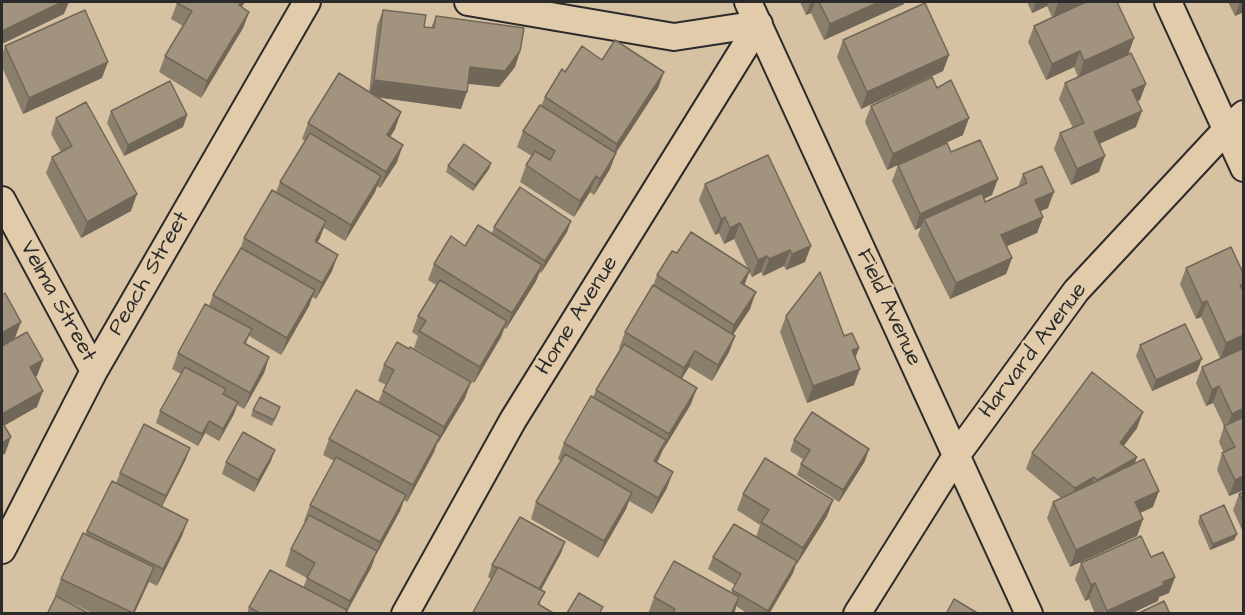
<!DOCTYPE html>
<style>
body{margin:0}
#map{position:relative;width:1245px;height:615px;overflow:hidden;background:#d6c1a2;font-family:"Architects Daughter",sans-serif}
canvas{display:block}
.frame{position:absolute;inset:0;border:3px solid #2b2b2b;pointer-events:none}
</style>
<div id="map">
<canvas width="1245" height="615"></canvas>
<div class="frame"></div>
</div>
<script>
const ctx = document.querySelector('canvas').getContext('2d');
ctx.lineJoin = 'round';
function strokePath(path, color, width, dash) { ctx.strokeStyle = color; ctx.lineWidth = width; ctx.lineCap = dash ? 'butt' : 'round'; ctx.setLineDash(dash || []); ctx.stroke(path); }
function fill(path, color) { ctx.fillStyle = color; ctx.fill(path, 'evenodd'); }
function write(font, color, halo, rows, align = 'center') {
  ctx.font = font + ' "Architects Daughter",sans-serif'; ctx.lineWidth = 5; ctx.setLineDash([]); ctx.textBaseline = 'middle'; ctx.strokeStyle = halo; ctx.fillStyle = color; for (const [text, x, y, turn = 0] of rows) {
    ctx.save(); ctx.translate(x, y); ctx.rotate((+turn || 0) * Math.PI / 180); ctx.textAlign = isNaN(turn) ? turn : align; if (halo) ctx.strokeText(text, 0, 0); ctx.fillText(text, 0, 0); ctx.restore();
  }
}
const street = new Path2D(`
 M468,2L674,37L759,24
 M748,2L1029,614
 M1168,2L1244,168
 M2,200L94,371
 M2,550L94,371L307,2
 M405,614L513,420L759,24
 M857,614L956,456L1076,291L1226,130L1244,114`);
strokePath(street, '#2b2b2b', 30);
strokePath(street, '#e1cbaa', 26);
fill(new Path2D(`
 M800,2H904V4L824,40L811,13L806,15Z
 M1027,2H1117L1134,38L1128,54L1140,100L1137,101L1136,127L1099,144V172L1071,185L1054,149L1060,133L1073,128L1059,99L1065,83L1078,77L1074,67L1046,80L1028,42L1034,26L1052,17L1047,6L1032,13Z
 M1228,2H1244V12L1235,16Z
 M177,3L242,7L249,12L243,28L201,98L159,72L165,56L183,26L171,19Z
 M383,10L424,27L431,28L436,16L520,51L515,67L499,87L468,84L461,109L377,97L395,129L390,137L397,162L380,188L377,186L375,192L345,241L324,228L317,243L332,271L316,299L312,297L309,306L281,355L249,336L246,344L269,357L264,373L244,409L237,405L234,414L219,441L205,433L198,446L156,423L160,411L181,374L172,369L178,353L209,306L213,295L240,250L244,238L276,192L280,182L305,141L302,139L308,123L369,92L377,26Z
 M843,40L949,55L943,71L861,109L837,57Z
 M5,46L102,78L23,114L2,67V56Z
 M602,60L664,72L658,88L616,153L610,169L594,195L590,192L574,217L520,182L526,165L532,156L517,147L523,131L541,106L545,97L565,72Z
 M937,88L963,135L887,170L865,122L871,106Z
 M111,111L187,115L183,127L124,156L107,123Z
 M56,118L131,211L81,238L46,173L52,157L61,152L51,134Z
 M951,152L992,195L984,199L985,202L1018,187L1023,174L1048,208L1040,211L1043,217L1037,233L1007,246L1012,258L1006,274L950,299L918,235L921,227L915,230L892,181L898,165Z
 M768,155L805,262L786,270L784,266L763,276L761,272L752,277L749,272L744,285L750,309L733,334L735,336L729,352L712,381L689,367L682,379L691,404L663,450L657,463L667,488L652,514L629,501L626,509L598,558L531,519L536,502L561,461L558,459L564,443L593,397L596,390L620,349L619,348L625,332L653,286L657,275L748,269L734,239L724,244L719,233L715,235L699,200L705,184Z
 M491,163L489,169L473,191L446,172L448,166Z
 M571,221L567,232L541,273L540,272L536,281L506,329L504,328L501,337L474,383L414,348L418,336L412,332L418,316L436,285L428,280L434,264L465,246L492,233L494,227Z
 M1186,268L1244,275V490L1229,496L1217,470L1222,453H1224L1219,442L1224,426L1213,403L1206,406L1196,383L1202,367L1220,358L1201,317L1196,319L1180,284Z
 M786,316L844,336L859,348L855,357L854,385L807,403L780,332Z
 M1140,345L1197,371L1152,391L1136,356Z
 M384,365L465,398L438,443L437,442L434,452L407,502L404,500L400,511L375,557L371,568L346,614H247L249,607L303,588L307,578L285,566L291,549L306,522L304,521L310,505L334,461L323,455L329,439L378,402L383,391L386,385L378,381Z
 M280,407L272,426L251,416L253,410Z
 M1137,428L1123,446L1137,457L1134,464L1153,507L1140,513L1143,519L1137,536L1070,567L1047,518L1053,502L1061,498L1026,469L1032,453Z
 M794,440L865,461L839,502L797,475L801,464L804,460L790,451Z
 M186,459L162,507L182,536L157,586L149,582L134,614H94L55,595L61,579L87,531L116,483L120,473Z
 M271,461L254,492L222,474L226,462Z
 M1244,492V530H1242L1233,510L1239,494Z
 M743,494L833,500L827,516L797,564H796L793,573L769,614H748L736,606L734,614H648L654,597L731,593L735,585L708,569L713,557L756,537L760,525L737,510Z
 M1200,516L1237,534L1234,540L1210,550L1198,522Z
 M565,542L561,553L541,590L540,606L488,577L492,565Z
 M1151,557L1175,577L1169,593L1159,597L1158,601L1130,614H1095L1089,599L1085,601L1075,579L1081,563Z`), '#8a7e6c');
fill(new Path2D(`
 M62,2H69L64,14L2,44V31Z
 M241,2H245L233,21L239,5Z
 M811,2H815L811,13L806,15Z
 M879,2H904V4L824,40L830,24Z
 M1036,2H1049L1047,6L1032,13Z
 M1058,2H1090L1053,19Z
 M1240,2H1244V12L1235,16Z
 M249,12L243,28L201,98L207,81Z
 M1134,38L1128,55L1079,77L1084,61Z
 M520,51L515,67L499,87L464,83L470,67Z
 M1080,51L1074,67L1046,80L1052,64Z
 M949,55L943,71L861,109L867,92Z
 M108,62L102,78L23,114L29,98Z
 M664,72L658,88L611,160L617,144Z
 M374,80L467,92L461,109L368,96Z
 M1146,84L1140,100L1126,106L1132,90Z
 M1142,111L1136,127L1088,149L1094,132Z
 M401,112L395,129L381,152L387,135Z
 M187,115L183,127L124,156L128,145Z
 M969,118L963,135L887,170L893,154Z
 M403,145L397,162L380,188L386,172Z
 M616,153L610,169L594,195L600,179Z
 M1105,156L1099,172L1071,185L1077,169Z
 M491,163L489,169L473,191L475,185Z
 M381,176L375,192L345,241L351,225Z
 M596,176L590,192L574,217L580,201Z
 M998,179L992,195L927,224L924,219L921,227L915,230L920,214Z
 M1054,192L1048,208L1029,216L1035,200Z
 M137,194L131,211L81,238L87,222Z
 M725,217L719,233L715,235L721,219Z
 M1043,217L1037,233L996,251L1001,235Z
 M326,221L320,238L309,257L315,241Z
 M571,221L567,232L541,273L545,261Z
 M740,223L734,239L724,244L730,228Z
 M811,246L805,262L786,270L792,254Z
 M790,250L784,266L763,276L769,259Z
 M338,255L332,271L316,299L322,283Z
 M767,256L761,272L752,277L758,260Z
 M1012,258L1006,274L950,299L956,283Z
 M542,265L536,281L506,329L512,313Z
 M750,270L744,286L741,283Z
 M315,290L309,306L281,355L287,338Z
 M756,292L750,309L729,341L734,325Z
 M1207,301L1201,317L1196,319L1202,303Z
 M507,321L501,337L474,383L480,367Z
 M21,322L15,338L2,346V333Z
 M1244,335V348L1220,359L1226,343Z
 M735,336L729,352L712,381L718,365Z
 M859,348L853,364L852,350Z
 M695,351L689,367L678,384L684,368Z
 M269,357L264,373L244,409L250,393Z
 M1202,359L1197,371L1152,391L1156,380Z
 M43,360L37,376L24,383L30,367Z
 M860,369L854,385L807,403L813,386Z
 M471,382L465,398L438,443L444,427Z
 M1219,386L1213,403L1206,406L1212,390Z
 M697,388L691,404L663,450L669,434Z
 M43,391L37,407L2,427V414Z
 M238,402L234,414L219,441L223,429Z
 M1244,408V422L1226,430L1232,414Z
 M1143,412L1137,428L1114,459L1120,443Z
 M209,421L205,433L198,446L202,434Z
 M440,436L434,452L407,502L413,485Z
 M11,437L5,454L2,455V443Z
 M666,440L660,456L648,478L654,461Z
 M190,448L186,459L161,508L166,496Z
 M869,449L865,461L839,502L843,490Z
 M275,450L271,461L254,492L258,480Z
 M1137,457L1131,473L1091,497L1097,480Z
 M673,472L667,488L652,514L658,498Z
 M1244,476V490L1229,496L1235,480Z
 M1094,477L1089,493L1069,504L1075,488Z
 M1159,491L1153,507L1129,518L1135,502Z
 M632,493L626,509L598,558L604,541Z
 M406,495L400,511L375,557L371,568L345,614L350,601L377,553L380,542Z
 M833,500L827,516L797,564L803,548Z
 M1143,519L1137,536L1070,567L1076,550Z
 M188,520L182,536L157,586L163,569Z
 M1237,534L1234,540L1210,550L1213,544Z
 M565,542L561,553L534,603L538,591Z
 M797,561L793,573L769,614H767Z
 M154,567L148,583L134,614H132Z
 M1175,577L1169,593L1159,597L1158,601L1130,614H1106L1107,611Z
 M1095,583L1089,599L1085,601L1091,585Z
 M739,597L734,614H731Z`), '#716758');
const building = new Path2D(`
 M2,2H62L2,31Z
 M178,2H241L239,5L249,12L207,81L165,56L192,11L177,3Z
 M819,2H879L830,24Z
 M1086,2H1117L1134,38L1084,61L1080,51L1052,64L1034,26Z
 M925,3L949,55L867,92L843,40Z
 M85,10L108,62L29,98L5,46Z
 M383,10L426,15L424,27L434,28L436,16L524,28L520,51L505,71L470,67L467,92L374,80Z
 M615,40L664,72L617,144L545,97L562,69L565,72L582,46L602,60Z
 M1131,53L1146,84L1132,90L1142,111L1094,132L1105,156L1077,169L1060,133L1084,123L1065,83Z
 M339,73L401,112L387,135L403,145L386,172L308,123Z
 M932,77L937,88L951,80L969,118L893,154L871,106Z
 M170,81L187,115L128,145L111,111Z
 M86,102L137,194L87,222L52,157L72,146L56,118Z
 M540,105L616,153L600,179L596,176L580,201L526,165L535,151L550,160L555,151L523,131Z
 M310,133L381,176L351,225L280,182Z
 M980,140L998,179L920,214L898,165L947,143L951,152Z
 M464,144L491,163L475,185L448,166Z
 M768,155L811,246L792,254L790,250L769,259L767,256L758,260L740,223L730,228L725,217L721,219L705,184Z
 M1042,166L1054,192L1035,200L1043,217L1001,235L1012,258L956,283L924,219L982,193L985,202L1027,183L1023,174Z
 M520,187L571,221L545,261L494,227Z
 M272,190L326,221L315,241L338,255L322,283L244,238Z
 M478,225L542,265L512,313L434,264L451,236L465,246Z
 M691,232L750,270L741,283L756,292L734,325L657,275L672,251L677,253Z
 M1231,247L1244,275V284L1240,285L1244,293V335L1226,343L1207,301L1202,303L1186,268Z
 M241,248L315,290L287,338L213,295Z
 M820,272L844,336L852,333L859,348L852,350L860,369L813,386L786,316Z
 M440,280L507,321L480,367L419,331L426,321L418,316Z
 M653,285L735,336L718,365L695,351L684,368L625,332Z
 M5,293L21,322L2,333V295Z
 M205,304L252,329L244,343L269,357L250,393L178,353Z
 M1185,324L1202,359L1156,380L1140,345Z
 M27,332L43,360L30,367L43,391L2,414V346Z
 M397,342L409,349L410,347L471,382L444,427L383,391L394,370L384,365Z
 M624,344L697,388L669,434L596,390Z
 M1244,348V408L1232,414L1219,386L1212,390L1202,367Z
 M185,367L226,389L223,394L238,402L223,429L209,421L202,434L160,411Z
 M1092,372L1143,412L1120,443L1137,457L1097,480L1094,477L1075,488L1032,453Z
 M356,390L440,436L413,485L329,439Z
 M591,396L666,440L654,461L673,472L658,498L564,443Z
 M260,397L280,407L274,420L253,410Z
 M812,412L869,449L843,490L801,464L810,450L794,440Z
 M1244,417V476L1235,480L1222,453L1235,447L1224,426Z
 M2,422L11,437L2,443Z
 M144,424L190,448L166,496L120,473Z
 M243,432L275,450L258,480L226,462Z
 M565,454L632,493L604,541L536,502Z
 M336,457L406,495L380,542L310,505Z
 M765,458L833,500L803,548L761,522L769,510L743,494Z
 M1144,459L1159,491L1135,502L1143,519L1076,550L1053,502Z
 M112,481L188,520L163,569L87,531Z
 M1244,492V503L1239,494Z
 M1224,505L1237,534L1213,544L1200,516Z
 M309,515L377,551L350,601L307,578L315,563L291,549Z
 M520,517L565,542L539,589L498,567L497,568L492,565Z
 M734,524L797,561L768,611L732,590L741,574L713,557Z
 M83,533L154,567L133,613L61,579Z
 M1141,536L1151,557L1163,552L1175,577L1163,582L1164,585L1107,611L1095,583L1091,585L1081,563Z
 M674,561L739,597L731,614H672L675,609L654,597Z
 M498,567L545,592L538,604L555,614H472Z
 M270,570L347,610L346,614H261L249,607Z
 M579,593L603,607L599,614L567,613Z
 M56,596L90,614H47Z
 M954,599L979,614H946Z
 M1164,601L1170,614H1137Z`);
fill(building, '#a1937e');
strokePath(building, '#716758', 1.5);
write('22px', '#2b2b2b', '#e1cbaa', [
 ["Peach Street",150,274,-60],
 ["Velma Street",57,302,61],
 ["Field Avenue",888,308,65],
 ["Home Avenue",578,316,-58],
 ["Harvard Avenue",1034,351,-53]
]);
</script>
